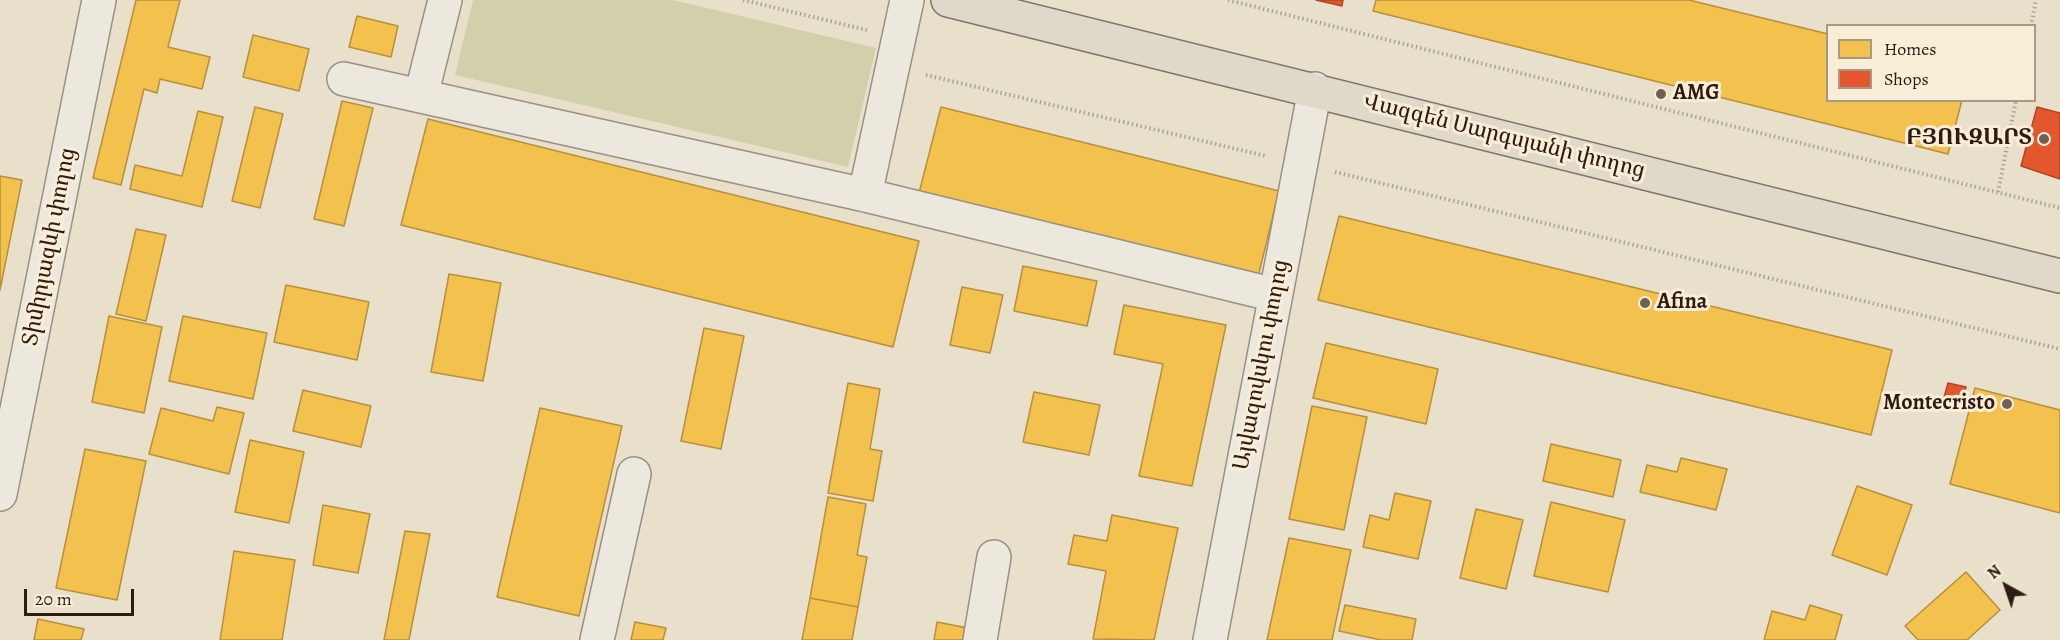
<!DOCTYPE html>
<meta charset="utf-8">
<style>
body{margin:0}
#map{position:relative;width:2060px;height:640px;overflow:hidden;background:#e9e0cc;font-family:Alegreya,serif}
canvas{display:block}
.legend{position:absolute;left:1826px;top:24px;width:210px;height:78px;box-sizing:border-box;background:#f8edd6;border:2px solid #a89987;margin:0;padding:8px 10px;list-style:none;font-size:18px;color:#2f1b11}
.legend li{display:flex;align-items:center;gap:12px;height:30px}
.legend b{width:30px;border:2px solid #a89987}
.north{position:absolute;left:1976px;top:556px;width:60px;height:60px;-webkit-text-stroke:4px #f8edd6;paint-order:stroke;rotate:320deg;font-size:16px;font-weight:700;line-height:24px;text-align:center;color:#2f1b11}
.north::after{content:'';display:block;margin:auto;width:21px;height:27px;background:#2f1b11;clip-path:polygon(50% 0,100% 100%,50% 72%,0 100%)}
.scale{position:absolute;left:24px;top:589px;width:110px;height:27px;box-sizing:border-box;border:3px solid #2f1b11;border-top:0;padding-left:8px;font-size:18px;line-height:21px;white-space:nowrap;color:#2f1b11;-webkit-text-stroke:4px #f8edd6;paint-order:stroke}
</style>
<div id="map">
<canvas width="2060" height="640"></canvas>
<ul class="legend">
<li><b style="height:16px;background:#f2c14e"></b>Homes</li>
<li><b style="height:16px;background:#e4572e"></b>Shops</li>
</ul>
<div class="north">N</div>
<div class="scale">20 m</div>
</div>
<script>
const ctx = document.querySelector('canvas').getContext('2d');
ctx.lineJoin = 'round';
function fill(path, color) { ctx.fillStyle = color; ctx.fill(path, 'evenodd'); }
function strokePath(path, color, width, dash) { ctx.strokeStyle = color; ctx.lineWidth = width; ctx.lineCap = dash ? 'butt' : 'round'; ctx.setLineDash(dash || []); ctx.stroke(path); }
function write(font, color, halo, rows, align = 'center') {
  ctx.font = font + ' Alegreya,"Noto Serif Armenian",serif'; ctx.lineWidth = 6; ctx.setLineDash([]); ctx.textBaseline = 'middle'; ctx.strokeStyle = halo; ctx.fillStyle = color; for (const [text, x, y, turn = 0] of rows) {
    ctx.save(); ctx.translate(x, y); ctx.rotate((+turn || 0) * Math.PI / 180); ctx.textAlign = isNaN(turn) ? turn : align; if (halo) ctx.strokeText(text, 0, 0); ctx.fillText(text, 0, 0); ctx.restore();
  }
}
fill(new Path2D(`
 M473,0H673L876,48L848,167L455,75Z`), '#d2d0aa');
const homes = new Path2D(`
 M136,0H180L168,47L210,57L202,89L160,79L157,93L144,89L121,185L93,178Z
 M1376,0H1689L1828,34V100H1962L1948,154L1373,11Z
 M357,16L398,26L391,57L349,47Z
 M253,35L309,49L299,91L243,77Z
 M342,101L373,108L344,226L314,219Z
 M255,107L283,114L260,208L232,201Z
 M941,107L1279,191L1258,277L919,193Z
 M198,111L223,117L202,207L130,189L135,165L182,176Z
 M428,119L919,241L893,347L401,225Z
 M0,176L22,180L0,290Z
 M1339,216L1892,350L1871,435L1318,300Z
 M136,229L166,235L146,321L116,314Z
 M1023,266L1097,281L1087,326L1014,311Z
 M449,274L501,283L483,381L431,372Z
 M286,285L369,302L357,360L274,342Z
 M962,287L1003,295L990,353L950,345Z
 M1124,305L1226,325L1192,486L1139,476L1163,364L1114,354Z
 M109,316L162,327L144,413L92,402Z
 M183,316L267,333L253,399L169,381Z
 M704,328L744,336L721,449L681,441Z
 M1326,343L1438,369L1426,424L1313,398Z
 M848,383L880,389L870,449L882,451L873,501L828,493Z
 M1975,388L2060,410V513L1950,484Z
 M303,390L371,406L361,447L293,431Z
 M1034,392L1100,405L1089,455L1023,442Z
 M1312,406L1367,417L1344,530L1289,519Z
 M217,407L244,413L229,474L149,454L161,408L213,421Z
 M540,408L622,426L579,616L497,597Z
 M250,440L304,452L289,523L235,512Z
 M1551,444L1621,460L1613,497L1543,481Z
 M85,449L146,461L117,600L56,588Z
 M1681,458L1727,469L1716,510L1640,492L1647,465L1677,472Z
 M1857,486L1912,505L1887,575L1832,555Z
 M1395,493L1431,501L1418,559L1363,547L1370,515L1389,520Z
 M828,497L866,504L857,555L867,557L858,607L810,598Z
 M1551,502L1625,520L1608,592L1534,576Z
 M323,505L370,514L358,573L313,565Z
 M1476,509L1523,520L1506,589L1460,578Z
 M1112,515L1178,528L1154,640L1093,639L1106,571L1068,564L1074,535L1107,541Z
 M405,531L430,534L409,640H384Z
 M1289,538L1351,550L1332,640H1267Z
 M234,551L295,560L282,640H220Z
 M1966,572L2000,610L1967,640H1918L1905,626Z
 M810,598L858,607L852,640H802Z
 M1345,605L1416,619L1412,640H1381L1339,631Z
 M1810,605L1842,615L1835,640H1764L1772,611L1805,620Z
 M38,619L84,629L81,640H34Z
 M635,622L666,628L663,640H631Z
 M937,622L973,629L971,640H934Z`);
fill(homes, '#f2c14e');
strokePath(homes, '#b88f3c', 1.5);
const shops = new Path2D(`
 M1316,0H1343L1342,6Z
 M2037,107L2060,113V179L2021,166Z
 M1948,383L1966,387L1961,405L1943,401Z`);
fill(shops, '#e4572e');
strokePath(shops, '#ae4525', 1.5);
const minor = new Path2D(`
 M344,79L865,195L1275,295
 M421,96L445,0
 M865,195L907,0
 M0,494L99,0
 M597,640L634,474
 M980,640L994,557
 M1210,640L1315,89`);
const highway = new Path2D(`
 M948,0L2060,276`);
strokePath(minor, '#989083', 36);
strokePath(highway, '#7d756b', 36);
strokePath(new Path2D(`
 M743,0L867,30
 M1228,0L2060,208
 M2031,26L2036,0
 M926,75L1266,156
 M1335,172L2060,349
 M1998,192L2016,100`), '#a8a39b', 4, [1.5, 3]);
strokePath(minor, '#ece8de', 33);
strokePath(highway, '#e0d8c9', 33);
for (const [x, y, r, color] of [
 [1661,94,6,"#706052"],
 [2044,139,6,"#706052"],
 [1645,303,6,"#706052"],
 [2007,404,6,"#706052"]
]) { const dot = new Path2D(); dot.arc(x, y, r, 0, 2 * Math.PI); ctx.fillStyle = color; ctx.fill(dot); strokePath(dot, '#f8edd6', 2); }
write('bold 22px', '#2f1b11', '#f8edd6', [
 ["AMG",1673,94],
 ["ԲՅՈՒԶԱՐՏ",2032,139,"right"],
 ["Afina",1657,303],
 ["Montecristo",1995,404,"right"]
], 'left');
write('22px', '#2f1b11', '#f8edd6', [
 ["Վազգեն Սարգսյանի փողոց",1504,137,14],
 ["Տիմիրյազևի փողոց",50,247,-79],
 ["Այվազովսկու փողոց",1262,365,-79]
]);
</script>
